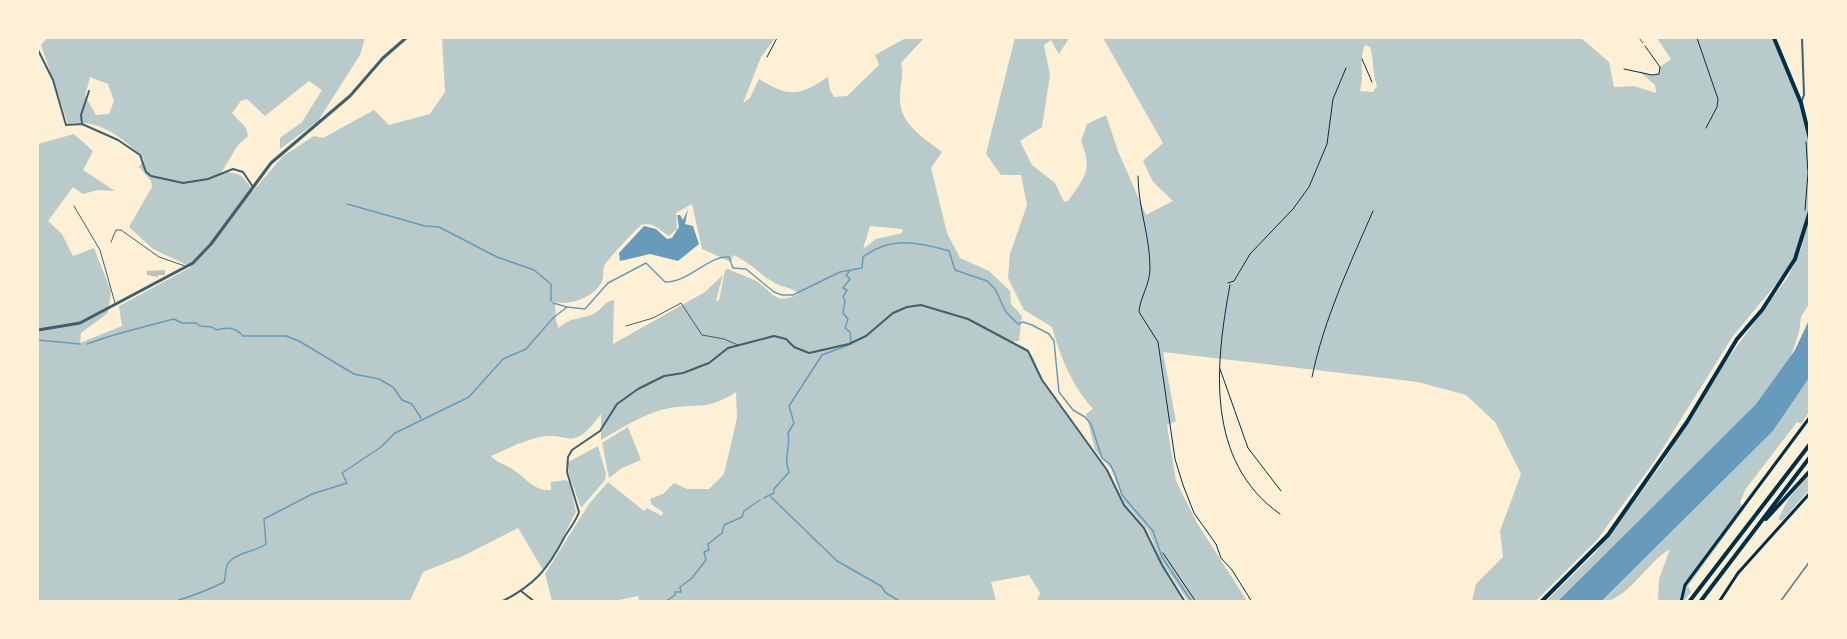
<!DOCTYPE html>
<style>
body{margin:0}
#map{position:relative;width:1847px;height:639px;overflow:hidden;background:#fdf0d5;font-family:Cabin,sans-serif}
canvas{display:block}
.frame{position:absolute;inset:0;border:39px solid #fdf0d5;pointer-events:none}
</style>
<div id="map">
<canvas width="1847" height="639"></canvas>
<div class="frame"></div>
</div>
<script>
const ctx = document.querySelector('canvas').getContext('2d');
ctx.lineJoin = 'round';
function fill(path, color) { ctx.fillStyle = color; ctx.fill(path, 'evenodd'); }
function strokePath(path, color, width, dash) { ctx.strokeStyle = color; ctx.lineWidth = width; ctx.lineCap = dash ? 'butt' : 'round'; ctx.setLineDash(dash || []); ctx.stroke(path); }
fill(new Path2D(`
 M47,38H365L360,55L318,121L280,149V138L302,122L322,90L309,81L265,116L247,99L241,101L232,113L246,128L248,136L238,145L221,173C240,171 243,176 253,191L283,156L314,136L323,138L374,110L389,125L430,114L445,92L442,38H775L761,57L743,103L750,98L759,79C790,98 799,96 828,77L830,90L834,97L847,96L879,65L875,55L906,38H924L901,63C904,75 900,85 900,97C899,124 923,137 942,152L931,168L947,233L960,258L989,271L1010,291L1011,304L1022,316L1019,341L1010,342L1024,347L1033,357L1042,380L1107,470L1122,501L1144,528L1158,556L1185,601H1037L1040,593L1029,575L991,582L996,601L640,602L638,596L614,601H552L545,574L589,504L608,482L644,511L647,508L662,516L663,512L652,505L650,499L663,494L674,483L687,489H709L724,474L737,418L736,392C707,411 700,403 669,408C644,413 622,428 601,440V414C570,456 570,429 536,438C520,442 505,450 491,456C498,464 506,464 515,471C527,479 534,491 551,490V482L566,480L570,484L576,512L551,560L543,570L518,528L463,556L423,572L410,601L38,602V144L74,134L93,151L83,170L115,191L98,190L83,194L73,187L48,221L62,234L73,256L94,248L111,291L108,313L81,333L80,343L122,326L119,306L191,267L153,249L129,227L152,187L151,181L139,167L144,160C126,139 97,117 68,124L41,45ZM90,77L108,84L114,101L109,114L96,115L85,96ZM692,204L702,249L731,262L733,255C749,261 759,274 773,282C782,288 790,286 799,294C774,306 774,292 756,281C747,276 737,274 728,269L725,270L719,301L716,300L723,275L705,292L613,344L614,300C605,302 604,306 598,311C584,321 572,315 559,328L556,321L555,302C569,306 596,297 602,281C605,274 601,270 606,263C616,250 629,237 641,225C653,221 659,230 669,236L677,229L676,213ZM870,226L902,229L903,230L902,233L876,239L863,249Z
 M1015,38H1069L1059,54L1051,40L1044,45L1050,75L1042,127L1020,141L1032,165L1055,183L1064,202L1068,201C1085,177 1093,170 1081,141L1087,124L1106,115L1118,151L1146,215L1173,201L1153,182L1143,161L1163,143L1103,38H1581L1609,62L1614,87L1634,86L1656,93L1655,85L1639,71L1652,75L1659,74L1660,67L1671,59L1657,38H1774L1795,87L1809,139V304L1801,317L1799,332L1791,356L1756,404L1558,601H1546L1595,553L1661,465L1726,361L1788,277L1804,243L1776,284L1733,336L1656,459L1597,540L1536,601H1472L1476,584L1503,557L1500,531L1521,474L1495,422L1466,395L1418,382L1163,352L1176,421L1167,425L1176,481L1197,523L1247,601H1188L1161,561L1148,530L1124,502L1111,469L1095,450L1086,414L1093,409C1071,384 1061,358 1052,327L1024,310L1008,278L1010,254L1027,205L1021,175H1001L986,154ZM1365,45L1370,47C1374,60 1372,72 1377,86L1373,92L1360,91C1365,75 1358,60 1365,45Z
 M1809,378V412L1801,424L1797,422L1745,490L1740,503L1745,508L1688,586L1691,592L1684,601H1658L1659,579L1670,549C1649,560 1627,601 1602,602L1773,431Z
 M628,427L641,460L622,468L609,478L602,443Z
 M598,446L606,474L605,480L581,508L569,474L568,462Z
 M1809,475V490L1782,521L1778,519L1789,498Z`), '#b9caca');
fill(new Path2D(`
 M688,209L685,224L693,226L699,244L678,261L650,254L620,261L619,253L644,226L656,229L667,239L672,238L679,227L677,215H680L683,220Z
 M1809,320V378L1773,431L1602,601H1558L1756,404L1795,350Z`), '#669bbc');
strokePath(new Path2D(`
 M347,204L425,226L439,227L497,257L534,270L551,284V301
 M850,271L846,275L850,279L843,288L847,290L843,297L845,301L843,313L848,319L845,328L850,332L851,341
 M553,303L567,307
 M38,340L80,344
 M87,344C116,333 144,327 174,319L182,323H196L200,326L212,327L216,330C227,327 235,327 243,336H286L299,341L354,374L379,379L393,387L402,400L412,404L421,418
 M771,497L837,561L881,586L886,593L901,602
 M764,498L774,493V489L789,472C783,457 791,447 788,433L794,423L789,406L822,355L851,344
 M173,602C192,596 207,591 224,582C226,576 225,571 227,566C231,553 256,552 266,544L264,519L312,494L347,483L342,473L381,447L395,433L469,397L503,359L526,349L553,318L567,307L585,309L608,283L646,263L665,282C688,283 709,255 729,257L733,268L746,269L774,292L782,295H793L840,272L862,268L863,257C891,236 918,242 949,251L955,270L987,281L995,289L1006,312L1018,324L1023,322L1032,325L1049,334L1054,341L1059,392L1073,410L1085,417L1091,424L1102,458L1110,464L1115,474L1122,495L1153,531L1162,557L1192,602
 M665,602L675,595V592H681L680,587L692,578L706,560L704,552L709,550L708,544L722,533L724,525L742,517L744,511L760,500`), '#669bbc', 1.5);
fill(new Path2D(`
 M165,270V275H158V277L147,275V271Z`), '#bec0b2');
strokePath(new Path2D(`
 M1697,38L1718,99L1717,107L1706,128
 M767,57L777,38
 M1362,59L1372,82
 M1624,69L1652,75L1659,74L1660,67L1645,46
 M1138,176C1138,207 1150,236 1150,268C1150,285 1140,297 1139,312L1158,342L1175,459L1183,485L1194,513L1216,544L1221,558L1232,570L1252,602
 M1805,210L1808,173L1806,142
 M1228,283L1234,281L1250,254L1293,209L1309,187L1327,144L1333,99L1346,68
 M1230,285C1215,365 1205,461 1280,514
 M1220,369L1248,448L1281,491
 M1312,377C1324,319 1350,264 1373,211
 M1163,553L1196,602`), '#003049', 1);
strokePath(new Path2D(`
 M1639,38L1643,43
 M74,206L100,250L115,303
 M111,242L116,230H121L159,257L185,266
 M626,326L653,318L681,303L702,335L724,339L738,345`), '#3f606c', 1);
strokePath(new Path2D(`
 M38,50L53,80L66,125L82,124L118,140L140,155L146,172L151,176L183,183L208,179L233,169L243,172L253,187
 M1801,103L1804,95L1802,38
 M82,124L81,115L89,91
 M521,591L535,602
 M501,602C535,585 548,569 565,536C570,528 576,521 579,512L567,472L568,457L572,450L600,431L617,404L638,389L664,376L683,373L709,363L728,348L774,336L786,339L794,347L809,353L849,344L866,336L893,313L907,307L921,305L968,319L1028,351L1042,380L1107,470L1124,505L1144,528L1162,565L1185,602`), '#3f606c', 2);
strokePath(new Path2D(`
 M38,330L80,323L193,263L211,244L271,163L350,96L383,58L406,38`), '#3f606c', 3);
strokePath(new Path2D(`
 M1681,602L1685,585L1810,417
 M1719,602L1738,573L1810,493`), '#003049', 3);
strokePath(new Path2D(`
 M1774,38L1801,103L1810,139
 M1541,602L1608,535L1687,422L1737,339L1762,310L1795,259L1810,211`), '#003049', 4);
strokePath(new Path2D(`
 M1766,519L1810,471
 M1689,602L1810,444
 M1700,602L1810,457`), '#003049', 4);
strokePath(new Path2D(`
 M1780,602L1810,561`), '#657d81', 1.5);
</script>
